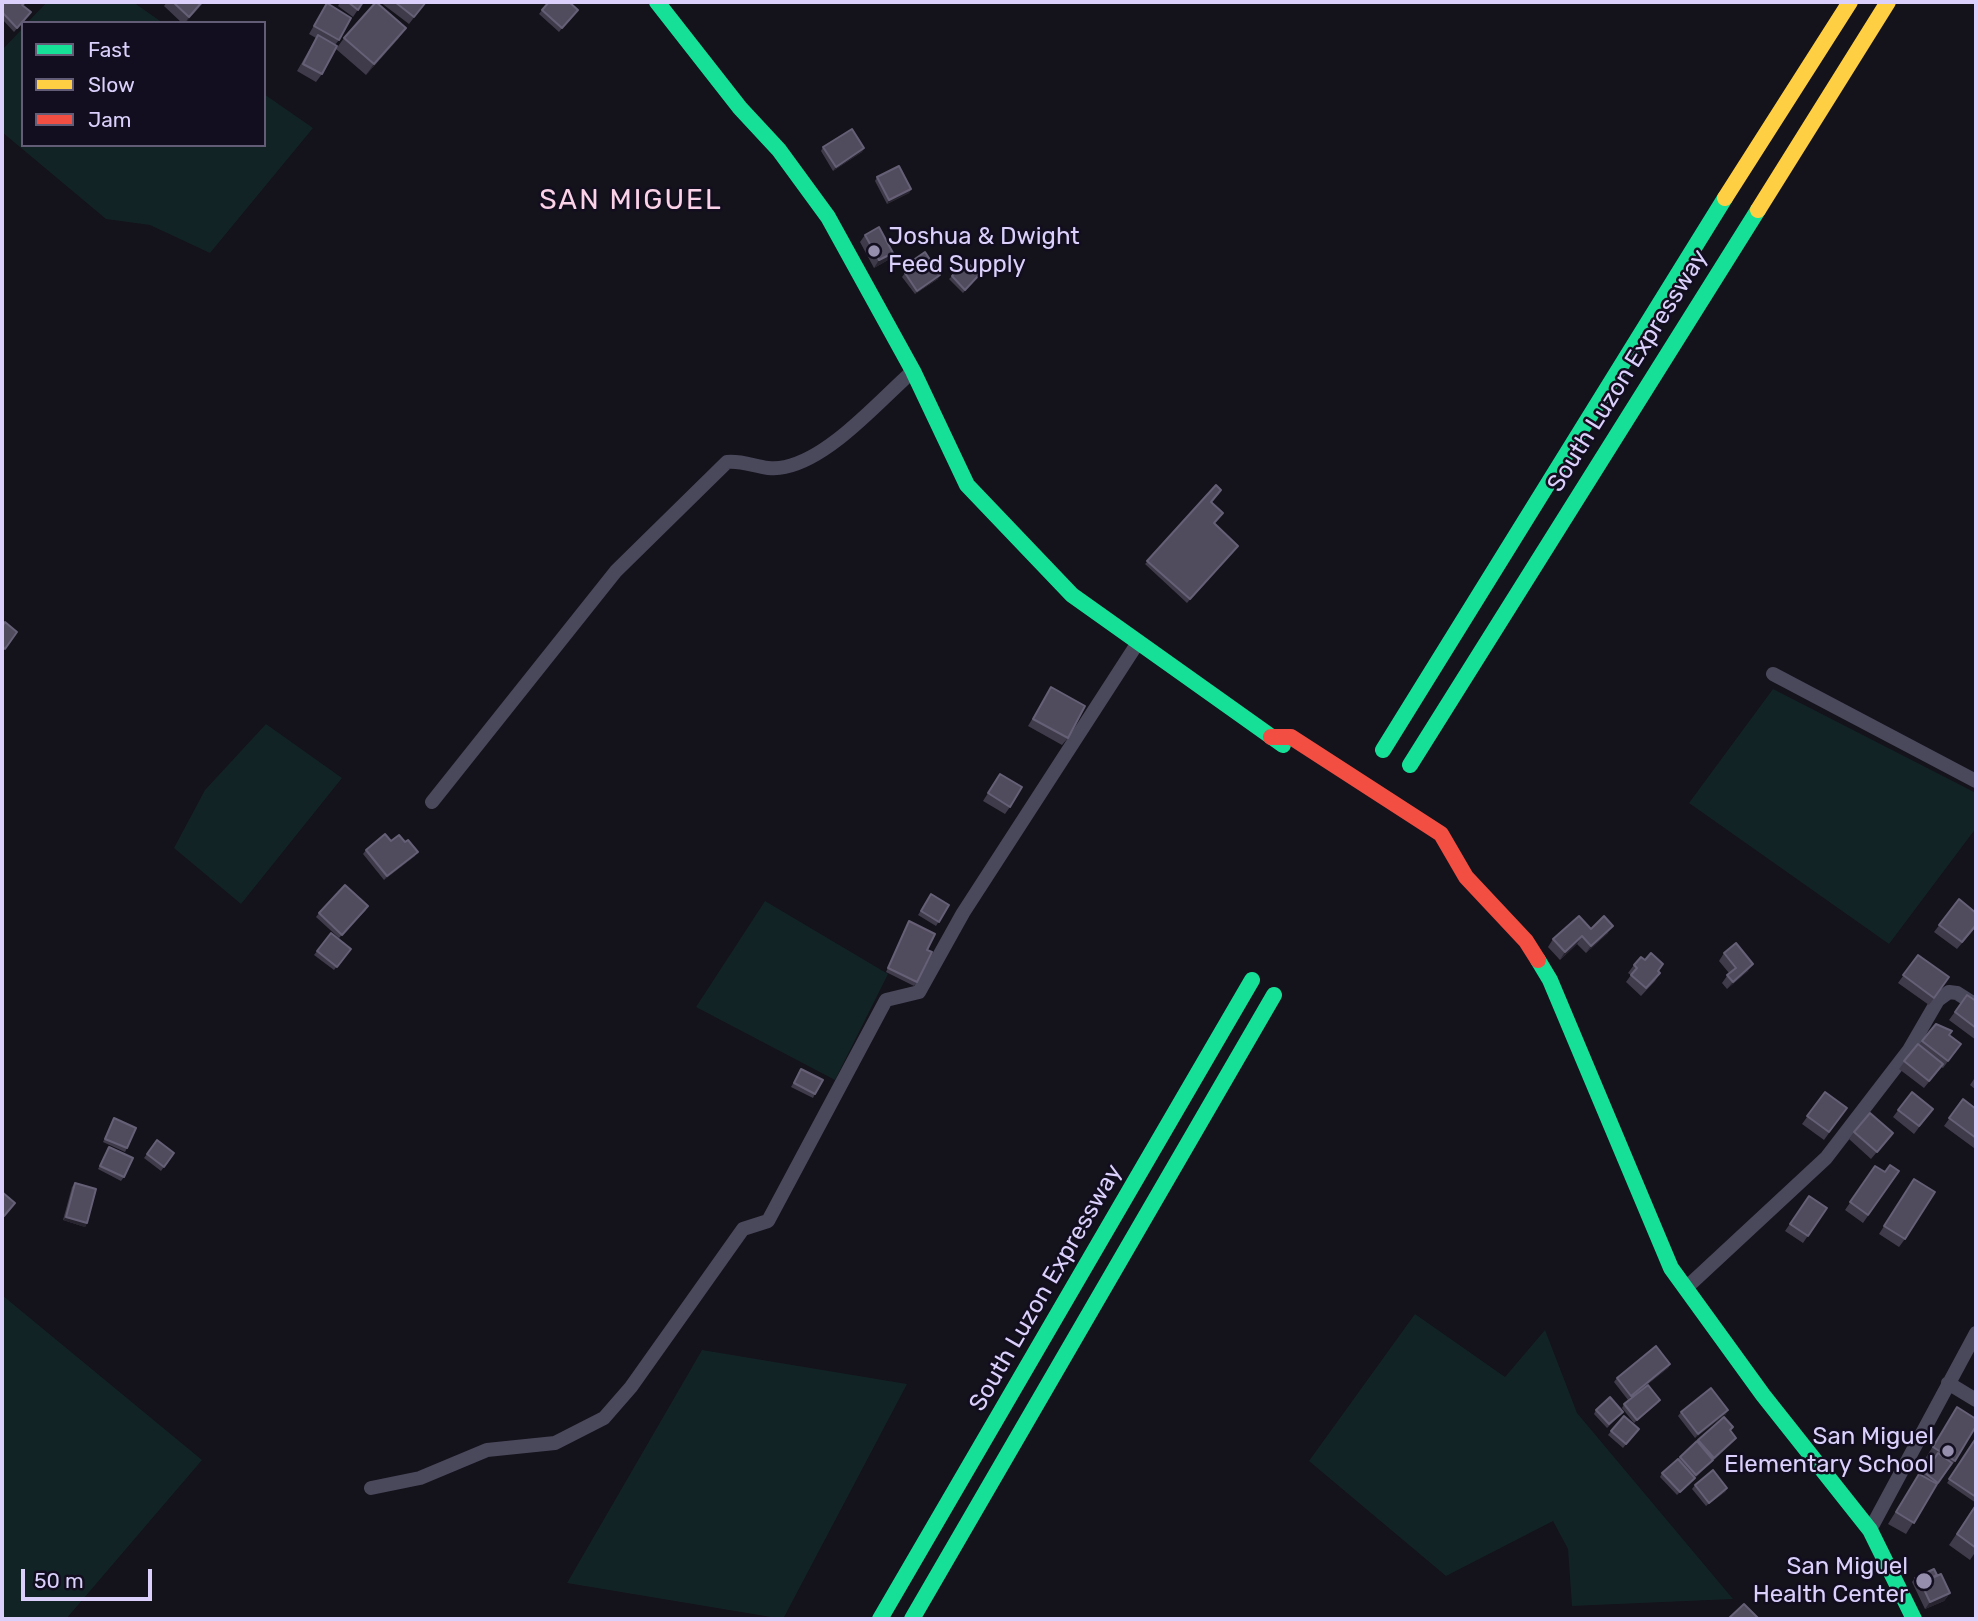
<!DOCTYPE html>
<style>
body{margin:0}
#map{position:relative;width:1978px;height:1621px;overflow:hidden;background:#14121b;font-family:Rubik,sans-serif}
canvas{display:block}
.frame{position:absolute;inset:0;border:4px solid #dad0fb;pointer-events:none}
.legend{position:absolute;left:21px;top:21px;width:245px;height:126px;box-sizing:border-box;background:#130e1f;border:2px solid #635c77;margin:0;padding:9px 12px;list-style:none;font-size:21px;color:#dad0fb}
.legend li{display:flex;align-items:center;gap:14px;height:35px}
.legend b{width:35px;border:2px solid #635c77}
.scale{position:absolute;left:21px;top:1569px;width:131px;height:32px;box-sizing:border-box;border:4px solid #dad0fb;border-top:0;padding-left:9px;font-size:21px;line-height:24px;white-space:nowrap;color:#dad0fb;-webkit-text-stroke:5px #130e1f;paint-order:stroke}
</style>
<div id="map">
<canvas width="1978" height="1621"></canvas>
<div class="frame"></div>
<ul class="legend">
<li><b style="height:9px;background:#16e098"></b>Fast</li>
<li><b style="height:9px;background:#ffcf43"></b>Slow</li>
<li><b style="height:9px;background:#f24e42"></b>Jam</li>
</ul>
<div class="scale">50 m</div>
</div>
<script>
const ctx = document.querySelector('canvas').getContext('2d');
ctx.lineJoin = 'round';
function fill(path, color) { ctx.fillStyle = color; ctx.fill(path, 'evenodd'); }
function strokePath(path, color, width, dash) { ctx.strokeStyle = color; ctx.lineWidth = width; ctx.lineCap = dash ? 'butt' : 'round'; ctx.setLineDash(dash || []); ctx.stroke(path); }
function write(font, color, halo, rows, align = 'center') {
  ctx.font = font + ' Rubik,sans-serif'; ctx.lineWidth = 5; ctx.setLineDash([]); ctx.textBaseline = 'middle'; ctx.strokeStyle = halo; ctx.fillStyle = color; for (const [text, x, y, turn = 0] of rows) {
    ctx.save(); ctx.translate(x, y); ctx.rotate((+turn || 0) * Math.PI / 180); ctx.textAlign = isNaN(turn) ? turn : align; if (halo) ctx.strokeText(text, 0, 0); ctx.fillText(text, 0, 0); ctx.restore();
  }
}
fill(new Path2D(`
 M47,2H133L163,23H27Z
 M23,28V145H264V94L313,128L210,253L150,225L106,219L2,132V50Z
 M1773,689L1976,793V828L1889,944L1689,803Z
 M266,724L342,778L241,904L174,848L205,790Z
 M765,901L888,974L835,1080L696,1007Z
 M2,1295L202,1460L66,1619H2Z
 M1415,1314L1505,1377L1545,1330L1577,1413L1733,1599L1572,1606L1568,1549L1553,1521L1446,1576L1309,1461Z
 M702,1350L907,1384L783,1619L567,1583Z`), '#122326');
strokePath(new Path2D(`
 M1773,674L1976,781
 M432,802L616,571L727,462C748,460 763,472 785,467C830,458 879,401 913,371
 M1686,1288L1826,1158L1909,1050L1938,1000L1949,992L1957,993L1976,1005
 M1948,1383L1976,1400
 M371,1488L420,1478L487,1450L555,1443L604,1418L631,1387L743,1229L768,1221L886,1000L919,992L963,913L1137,644
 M1870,1530L1976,1333`), '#4a485b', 14);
strokePath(new Path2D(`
 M657,2L740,108L779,150L828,217L913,371L967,485L1072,595L1283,745
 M1383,750L1725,198
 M1410,765L1758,210
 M1538,960L1550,980L1671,1268L1763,1395L1870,1530L1914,1619
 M880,1619L1252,980
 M912,1619L1274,995`), '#16e098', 16);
strokePath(new Path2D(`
 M1725,198L1850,2
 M1758,210L1888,2`), '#ffcf43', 16);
strokePath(new Path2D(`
 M1271,737H1291L1441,834L1466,877L1526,941L1538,960`), '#f24e42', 16);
fill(new Path2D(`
 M2,2L23,6L28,16L14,32L2,19Z
 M167,2H204L185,23H182L164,6Z
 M340,2H363L353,17L338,6Z
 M380,2H426L409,24Z
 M327,3L339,40L335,45L322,74L316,82L297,71L316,38L309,34Z
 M542,10L575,13L559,32L539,14Z
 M406,28L398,39L366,75L336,49L344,38Z
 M823,147L864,148L862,152L833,171L821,151Z
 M877,177L911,189L909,193L887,204L875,181Z
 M865,235L893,253L888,260L874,268L860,242Z
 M909,263L938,279L915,294L902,277L905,273L909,270L907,267Z
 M979,275L963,293L949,279L952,276Z
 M1221,490L1211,502L1214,524L1235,549L1187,603L1145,564Z
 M1051,687L1068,738L1062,745L1028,726Z
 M1000,774L1010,807L1005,814L983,801Z
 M366,850L415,856L384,880L363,854Z
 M931,894L949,905L936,926L918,915Z
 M1959,899L1976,913V927L1957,949L1934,932Z
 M366,910L339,938L316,917L319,913Z
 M909,921L927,950L917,982L914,986L886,972Z
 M1591,929L1608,933L1586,953L1577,944L1560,960L1548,947L1553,939Z
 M331,933L351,949L334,970L314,955Z
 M1724,953L1748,971L1727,989L1722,983L1729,973L1719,961Z
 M1918,955L1949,977L1929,1005L1898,983Z
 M1645,960L1663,964L1659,971L1660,973L1655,981L1641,996L1626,982L1631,975L1628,973L1634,965Z
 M1967,995L1976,1001V1040L1949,1020Z
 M1936,1024L1961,1044L1943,1068L1941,1067L1924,1088L1899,1069L1918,1044L1919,1045Z
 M801,1069L815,1094L813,1098L791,1087Z
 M1976,1076V1090L1970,1085Z
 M1825,1092L1847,1108L1824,1140L1802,1124Z
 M1912,1092L1933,1109L1914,1134L1893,1117Z
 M1963,1099L1976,1109V1145L1974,1148L1944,1126Z
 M114,1118L127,1148L125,1152L103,1142Z
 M1854,1132L1893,1133L1871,1159L1849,1139Z
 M157,1140L174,1153L161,1171L144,1158Z
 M109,1147L124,1177L121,1181L98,1169Z
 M1875,1166L1885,1172L1899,1171L1863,1223L1845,1210Z
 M75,1183L87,1223L85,1227L63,1220L72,1187Z
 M1909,1187L1905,1239L1899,1247L1879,1234Z
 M1809,1196L1827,1208L1803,1243L1785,1231Z
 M1670,1364L1668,1368L1628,1400L1614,1382L1617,1378Z
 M1624,1404H1657L1634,1423L1622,1408Z
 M1957,1407L1955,1461L1936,1486L1906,1534L1888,1524L1919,1474L1923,1476L1932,1463L1925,1459Z
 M1596,1410L1623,1412L1607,1428L1594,1414Z
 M1681,1412L1726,1414L1695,1438L1678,1416Z
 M1639,1429L1623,1448L1608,1435L1611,1431Z
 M1730,1431L1736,1438L1734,1441L1677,1495L1660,1477L1662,1473L1698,1440Z
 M1976,1438V1503L1947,1483Z
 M1695,1485L1727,1488L1725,1492L1706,1506L1692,1489Z
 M1976,1505V1551L1970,1560L1949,1545Z
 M1937,1575L1950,1593L1944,1601L1925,1609L1912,1582L1915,1578Z`), '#403b4a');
fill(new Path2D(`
 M202,2H204L185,23L189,17Z
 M406,28L398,39L366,75L374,64Z
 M864,148L862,152L833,171L836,167Z
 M911,189L909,193L887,204L889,200Z
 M893,253L888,260L874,268L879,260Z
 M940,275L938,279L915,294L917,291Z
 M418,852L415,856L384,880L387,876Z
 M1613,926L1608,933L1586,953L1591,946Z
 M1582,936L1577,944L1560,960L1565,952Z
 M1753,964L1748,971L1727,989L1733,982Z
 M66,1217L87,1223L85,1227L63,1220Z
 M1670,1364L1668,1368L1628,1400L1631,1396Z
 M1660,1400L1657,1404L1634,1423L1637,1420Z
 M1728,1410L1726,1414L1695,1438L1698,1434Z
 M1736,1438L1734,1441L1677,1495L1714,1458Z
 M1727,1488L1725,1492L1706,1506L1709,1503Z
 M1950,1593L1944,1601L1925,1609L1930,1602Z`), '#27242f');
const building = new Path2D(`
 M2,2H26L22,5L31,12L17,28L2,12Z
 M173,2H202L189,17Z
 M348,2H363L358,10Z
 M376,2L406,28L374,64L344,38Z
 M395,2H426L414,17Z
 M549,2H569L578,10L562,28L542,10Z
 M327,3L351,18L339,40L314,26Z
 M318,35L337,46L322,74L303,64Z
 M852,129L864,148L836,167L823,147Z
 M899,166L911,189L889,200L877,177Z
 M879,227L893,253L879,260L865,235Z
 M925,252L940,275L917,291L905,273L913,268L909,263Z
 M966,261L979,275L965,290L952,276Z
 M1216,485L1221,490L1211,502L1223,513L1214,523L1238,546L1190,599L1147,561Z
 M5,622L17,632L5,649L2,646V627Z
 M1051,687L1085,706L1068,738L1033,719Z
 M1000,774L1022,787L1010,807L988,793Z
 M385,834L391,841L399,835L405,842L408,840L418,852L387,876L366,850Z
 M345,885L368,906L342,935L319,913Z
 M931,894L949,905L939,922L921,911Z
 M1959,899L1976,913V925L1962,942L1939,925Z
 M1579,916L1591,929L1604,916L1613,926L1591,946L1582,936L1565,952L1553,939Z
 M909,921L935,934L927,950L932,952L917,982L888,968Z
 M331,933L351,949L337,967L317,951Z
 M1736,943L1753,964L1733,982L1727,975L1736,968L1724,953Z
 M1651,953L1663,964L1658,971L1660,973L1646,988L1631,975L1637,968L1634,965L1641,957L1645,960Z
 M1918,955L1949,977L1934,998L1903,975Z
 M1967,995L1976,1001V1028L1955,1012Z
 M1936,1024L1952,1031L1949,1035L1961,1044L1948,1061L1922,1041Z
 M1918,1044L1943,1064L1929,1081L1904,1061Z
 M801,1069L823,1080L815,1094L794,1083Z
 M1825,1092L1847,1108L1829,1132L1807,1116Z
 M1912,1092L1933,1109L1919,1126L1898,1110Z
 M1963,1099L1976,1109V1138L1949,1118Z
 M1870,1113L1893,1133L1877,1152L1854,1132Z
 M114,1118L136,1128L127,1148L105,1139Z
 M157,1140L174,1153L164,1167L147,1154Z
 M109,1147L133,1158L124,1177L100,1166Z
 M1890,1165L1899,1171L1868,1215L1850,1202L1875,1166L1885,1172Z
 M1914,1179L1935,1192L1905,1239L1884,1226Z
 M75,1183L96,1189L87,1223L66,1217Z
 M2,1192L15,1203L4,1216L2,1214Z
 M1809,1196L1827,1208L1808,1236L1790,1224Z
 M1656,1346L1670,1364L1631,1396L1617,1378Z
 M1648,1385L1660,1400L1637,1420L1624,1404Z
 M1711,1388L1728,1410L1698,1434L1681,1412Z
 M1610,1397L1623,1412L1609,1424L1596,1410Z
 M1957,1407L1976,1419V1426L1955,1461L1933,1447Z
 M1624,1416L1639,1429L1626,1444L1611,1431Z
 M1724,1417L1733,1427L1730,1430L1736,1438L1714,1458L1698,1440Z
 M1976,1438V1497L1949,1479Z
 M1697,1441L1713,1460L1696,1475L1680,1457Z
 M1938,1453L1952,1463L1938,1483L1925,1473Z
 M1678,1459L1695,1478L1680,1492L1662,1473Z
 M1713,1470L1727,1488L1709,1503L1695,1485Z
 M1919,1474L1937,1484L1914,1523L1896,1512Z
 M1976,1505V1548L1957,1534Z
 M1934,1569L1937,1575L1921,1583L1919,1586L1915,1578Z
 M1941,1574L1950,1593L1930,1602L1921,1583Z
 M1744,1604L1759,1619H1728Z`);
fill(building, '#504b5d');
strokePath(building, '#666076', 2);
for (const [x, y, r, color] of [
 [874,251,7,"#958ead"],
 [1948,1451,7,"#958ead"],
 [1924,1581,9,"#958ead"]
]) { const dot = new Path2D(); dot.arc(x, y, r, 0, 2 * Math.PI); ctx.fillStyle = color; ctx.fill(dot); strokePath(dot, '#130e1f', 2.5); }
write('24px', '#dad0fb', '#130e1f', [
 ["Joshua & Dwight",888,237,"left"],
 ["Feed Supply",888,265,"left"],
 ["San Miguel",1934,1437],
 ["Elementary School",1934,1465],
 ["San Miguel",1908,1567],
 ["Health Center",1908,1595]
], 'right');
write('24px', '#dad0fb', '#130e1f', [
 ["South Luzon Expressway",1628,371,-58],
 ["South Luzon Expressway",1046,1288,-60]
]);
ctx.letterSpacing = '2px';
write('28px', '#fbd2e7', '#130e1f', [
 ["SAN MIGUEL",631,201]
]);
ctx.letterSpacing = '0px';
</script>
